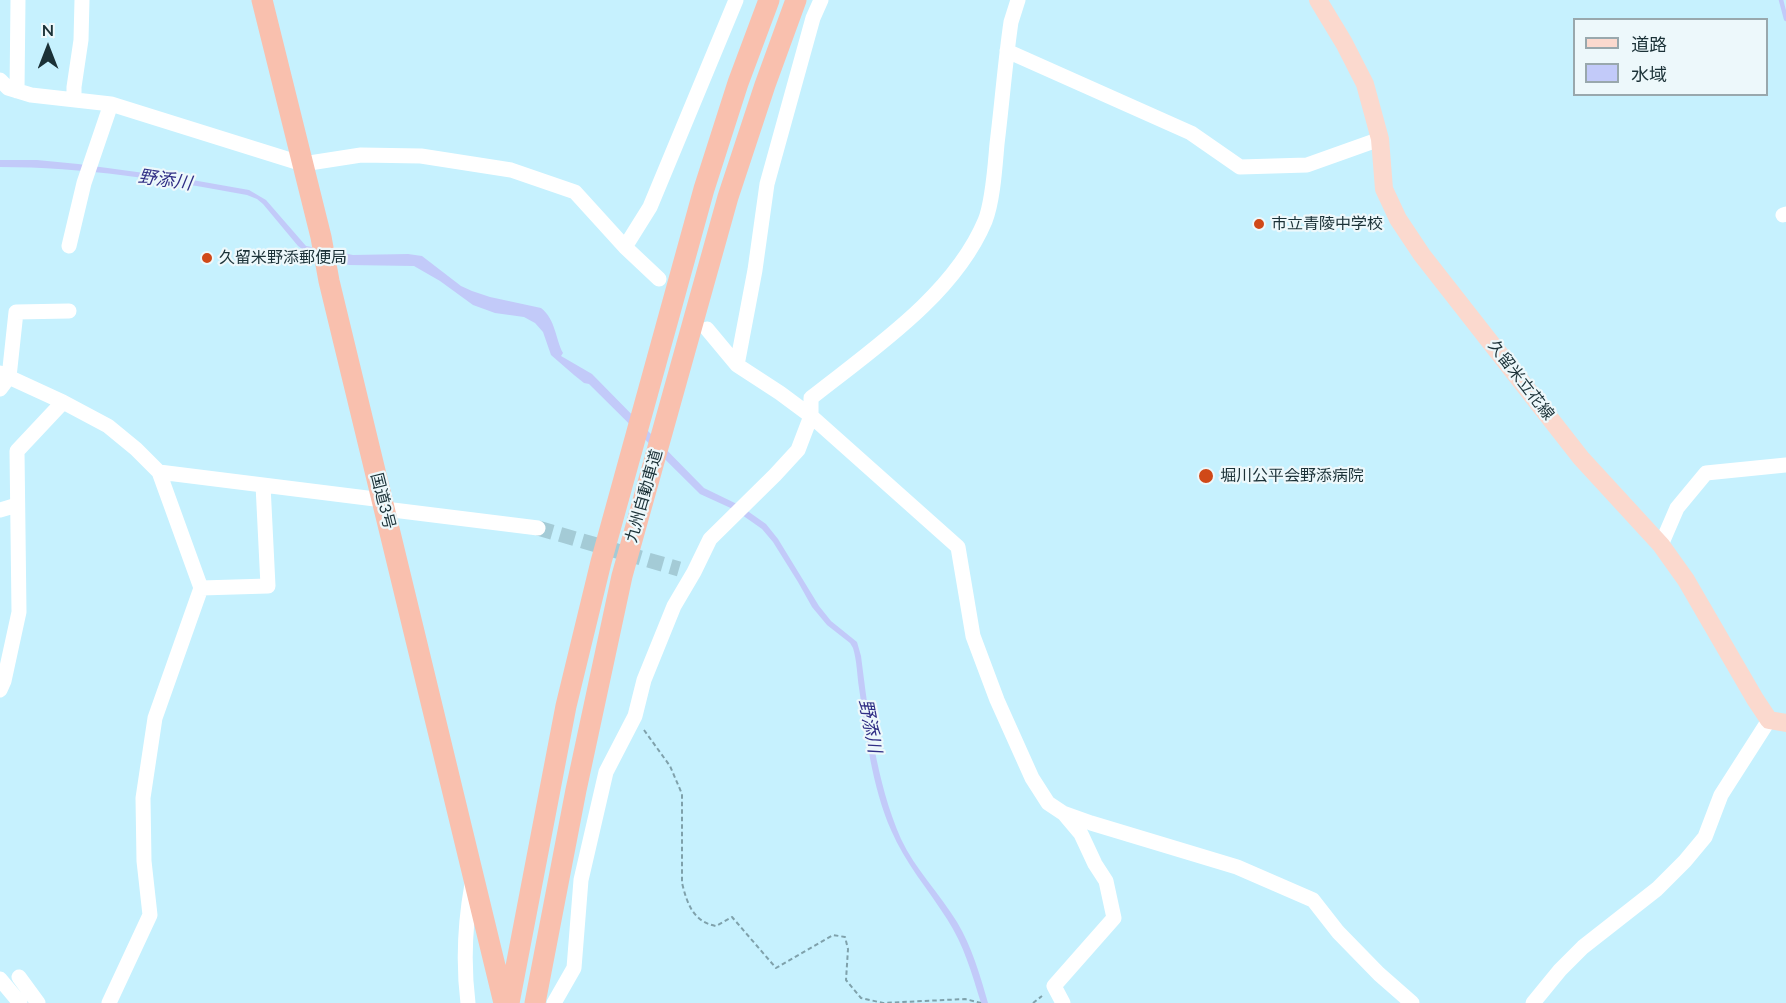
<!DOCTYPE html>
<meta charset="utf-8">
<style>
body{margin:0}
#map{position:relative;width:1786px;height:1003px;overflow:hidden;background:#c6f1fe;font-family:Lato,"Noto Sans JP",sans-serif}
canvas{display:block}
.legend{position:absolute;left:1573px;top:18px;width:195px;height:78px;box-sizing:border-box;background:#edf8fb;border:2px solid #99a8ad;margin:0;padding:8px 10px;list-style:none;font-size:18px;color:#1b3137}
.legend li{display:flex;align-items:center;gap:12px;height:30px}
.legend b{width:30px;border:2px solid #99a8ad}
.north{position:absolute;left:18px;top:18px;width:60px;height:60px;-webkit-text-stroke:4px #edf8fb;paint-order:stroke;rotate:0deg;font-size:16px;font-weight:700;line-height:24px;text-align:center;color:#1b3137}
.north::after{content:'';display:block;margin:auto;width:21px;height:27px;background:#1b3137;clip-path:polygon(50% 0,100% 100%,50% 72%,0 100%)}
</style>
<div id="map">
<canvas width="1786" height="1003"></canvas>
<ul class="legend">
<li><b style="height:8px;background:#fbd9ce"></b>道路</li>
<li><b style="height:16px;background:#c2caf9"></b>水域</li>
</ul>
<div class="north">N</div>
</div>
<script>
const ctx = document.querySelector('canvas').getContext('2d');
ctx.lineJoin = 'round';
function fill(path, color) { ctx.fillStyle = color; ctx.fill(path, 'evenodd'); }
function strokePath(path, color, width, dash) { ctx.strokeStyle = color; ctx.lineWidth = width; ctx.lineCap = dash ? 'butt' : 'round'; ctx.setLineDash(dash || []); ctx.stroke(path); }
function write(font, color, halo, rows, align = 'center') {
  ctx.font = font + ' Lato,"Noto Sans JP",sans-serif'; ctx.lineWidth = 4.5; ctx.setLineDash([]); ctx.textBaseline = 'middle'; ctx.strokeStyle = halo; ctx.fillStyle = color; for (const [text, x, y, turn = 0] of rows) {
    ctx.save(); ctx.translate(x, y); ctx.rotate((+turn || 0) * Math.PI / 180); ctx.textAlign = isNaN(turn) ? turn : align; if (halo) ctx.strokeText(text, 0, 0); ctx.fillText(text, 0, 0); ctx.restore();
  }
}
fill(new Path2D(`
 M0,160H37L78,164L181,178L249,190L266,200L306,246L353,255L408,254L422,256L461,286L472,291L490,297L541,308C556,320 555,338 563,353L561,356L592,374L704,488L739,505L766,524L778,539L819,606L831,621L857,642L861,656C869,718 876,781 901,839C915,869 940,894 957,922C972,947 980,975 988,1003H981C972,974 964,945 947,919C928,889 905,863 891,830C872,786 866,736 859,688C857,675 857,661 853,648L850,643L827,625L812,607L798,582L773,542L762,529L735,510L700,494L589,384L584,383L574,375L551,355L543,332L535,323L524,317L495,313L473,305L440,281L414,266L349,265L305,251L298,246L263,204L257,199L247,195C166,180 83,167 0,167Z`), '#c2caf9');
strokePath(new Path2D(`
 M1781,0L1786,19`), '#c2caf9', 4.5);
strokePath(new Path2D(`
 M538,528L679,569`), '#a4cbd6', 15, [15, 8]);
strokePath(new Path2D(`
 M644,730L670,766L682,794V883C687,903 693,922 716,926L732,917L776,968L833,935L845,937L848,949L846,980L861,998L883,1003L965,999L981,1003
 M1033,1003L1042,996`), '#7fa1ab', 2, [4.5, 3]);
strokePath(new Path2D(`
 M1007,51L1191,133L1240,167L1307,165L1380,139
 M0,80L8,88L31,95L111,104L303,164L361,155L421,156L511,170L575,192L625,247L659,279
 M17,91L18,0
 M74,100V87L81,40L82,0
 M1783,215L1786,214
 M69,246L84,183L111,104
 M625,247L650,207L736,0
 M707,329L737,365L780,393L811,416L958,547L973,636L997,700L1032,778L1048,803L1063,813L1091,823L1237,867L1313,900L1338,932L1379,974L1412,1003
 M737,365L755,270L767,184L813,18L821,0
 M0,373L63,402L108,426L136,449L159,472L201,588L155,718L143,798L144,861L150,915L109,1003
 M0,389L9,377L16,312L69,311
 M159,472L383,500
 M385,509L538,528
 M0,510L17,505
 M1661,545L1677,508L1706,473L1786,465
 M201,588L268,586L263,485
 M0,690L4,681L19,612L17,451L63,402
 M19,977L38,1003
 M0,979L20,1003
 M468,1003C463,963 465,923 472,884
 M554,1003L574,968L581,880L606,772L635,716L644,680L674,606L694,572L710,539L775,475L798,450L811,416V398C873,349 954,295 985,221C993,201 995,166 997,144C1002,104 1005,63 1011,22L1018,0
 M1063,1003L1054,986L1114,918L1106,881L1095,864L1081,834L1065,815
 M1533,1003L1560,970L1583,947L1657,889L1685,861L1705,837L1721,795L1769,720`), '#fff', 15);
strokePath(new Path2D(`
 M1318,0L1344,43L1365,84L1380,139L1384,189L1398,219L1422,255L1581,458L1661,545L1686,580L1755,699L1769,720L1786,723`), '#fbd9ce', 18);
strokePath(new Path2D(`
 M262,0L321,237L329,281L504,1003
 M509,1003L566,706L601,562L704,189L738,83L769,0
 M535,1003L576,790L622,576L728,197L765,85L796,0`), '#f9c0ae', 21);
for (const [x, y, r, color] of [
 [1259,224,6,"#d04918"],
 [207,258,6,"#d04918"],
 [1206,476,8,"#d04918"]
]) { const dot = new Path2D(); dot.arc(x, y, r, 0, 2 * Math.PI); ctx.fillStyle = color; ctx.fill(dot); strokePath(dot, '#edf8fb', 2); }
write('16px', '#1b3137', '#edf8fb', [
 ["市立青陵中学校",1271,224],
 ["久留米野添郵便局",219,258],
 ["堀川公平会野添病院",1220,476]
], 'left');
write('16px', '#1b3137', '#edf8fb', [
 ["久留米立花線",1521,380,52],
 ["九州自動車道",644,496,-74],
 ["国道3号",383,501,76]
]);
write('italic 18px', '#302e85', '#edf8fb', [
 ["野添川",165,180,8],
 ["野添川",870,726,79]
]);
</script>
